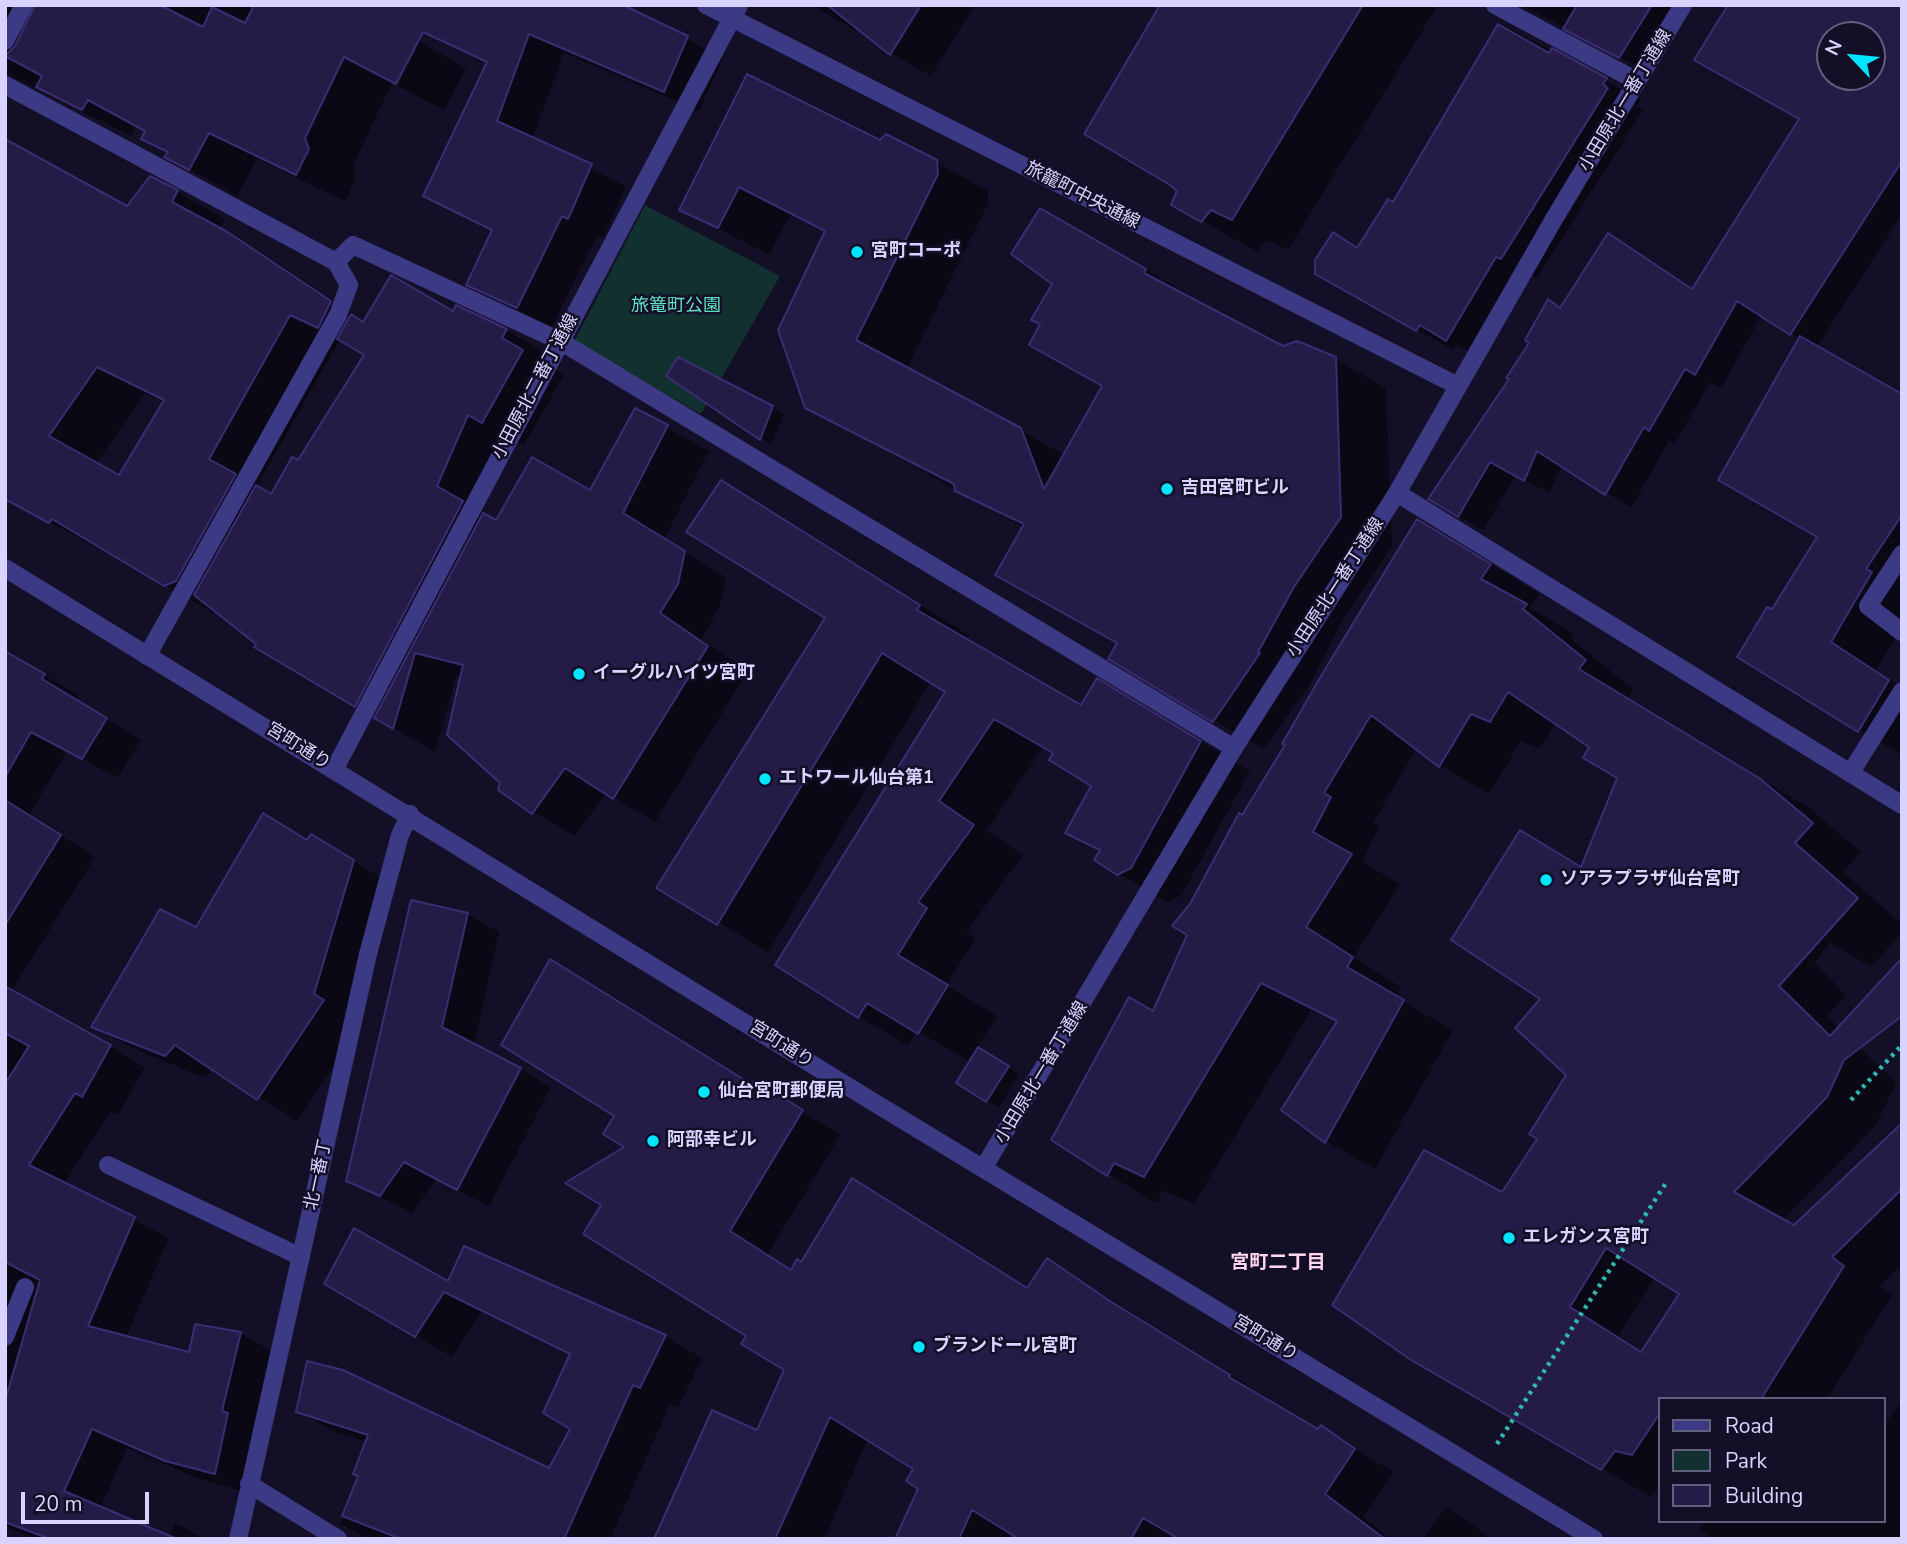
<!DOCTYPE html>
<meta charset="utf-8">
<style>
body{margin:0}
#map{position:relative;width:1907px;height:1544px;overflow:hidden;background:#130f26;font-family:"Nunito Sans",sans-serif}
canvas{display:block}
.frame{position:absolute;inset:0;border:7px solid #d9d4ff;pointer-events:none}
.legend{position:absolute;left:1658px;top:1397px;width:228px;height:126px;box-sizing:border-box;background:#130f26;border:2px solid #625e7d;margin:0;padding:9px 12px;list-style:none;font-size:21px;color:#d9d4ff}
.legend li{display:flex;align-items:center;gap:14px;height:35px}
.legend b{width:35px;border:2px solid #625e7d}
.north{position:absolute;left:1816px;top:21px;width:70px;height:70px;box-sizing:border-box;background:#130f26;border:2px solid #625e7d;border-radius:50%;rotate:296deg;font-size:19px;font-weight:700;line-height:28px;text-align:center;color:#d9d4ff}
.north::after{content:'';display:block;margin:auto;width:24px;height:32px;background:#00e5ff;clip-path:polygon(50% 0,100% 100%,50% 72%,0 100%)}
.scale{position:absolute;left:21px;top:1492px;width:128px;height:32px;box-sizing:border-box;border:4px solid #d9d4ff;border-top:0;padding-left:9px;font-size:21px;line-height:24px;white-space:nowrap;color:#d9d4ff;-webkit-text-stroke:5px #130f26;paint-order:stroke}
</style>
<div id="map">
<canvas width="1907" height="1544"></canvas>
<div class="frame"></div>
<ul class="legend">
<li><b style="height:9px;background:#3d3a85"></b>Road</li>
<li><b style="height:19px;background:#12302f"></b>Park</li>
<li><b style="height:19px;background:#241b47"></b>Building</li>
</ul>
<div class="north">N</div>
<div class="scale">20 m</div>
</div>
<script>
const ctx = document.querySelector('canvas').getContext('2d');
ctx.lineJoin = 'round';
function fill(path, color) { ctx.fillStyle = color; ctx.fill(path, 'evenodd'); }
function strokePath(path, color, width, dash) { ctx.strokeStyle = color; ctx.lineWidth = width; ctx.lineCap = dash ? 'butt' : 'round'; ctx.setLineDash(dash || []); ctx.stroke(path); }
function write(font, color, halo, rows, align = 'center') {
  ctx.font = font + ' "Nunito Sans","Noto Sans JP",sans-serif'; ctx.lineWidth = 5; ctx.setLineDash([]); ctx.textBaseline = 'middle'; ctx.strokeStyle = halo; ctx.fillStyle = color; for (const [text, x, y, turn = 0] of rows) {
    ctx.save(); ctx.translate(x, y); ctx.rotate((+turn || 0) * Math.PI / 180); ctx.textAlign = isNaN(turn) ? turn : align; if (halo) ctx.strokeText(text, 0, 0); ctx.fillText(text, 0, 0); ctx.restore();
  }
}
fill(new Path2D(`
 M645,205L780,276L701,414L574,342Z`), '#12302f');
fill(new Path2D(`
 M5,5H362L361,8L466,68L444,110L392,83L353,166L356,178L345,201L257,159L237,196L167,157L169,153L143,138L146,132L136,126L131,136L5,73Z
 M621,5L723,58L699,111L564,53L532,139L626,186L603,238L597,235L552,327L468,284L493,232L425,195L488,65L399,19Z
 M812,5H975L931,76L891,53L859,28L856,31Z
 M1161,5H1438L1288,250L1267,240L1257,252L1173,204L1179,190Z
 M1522,5H1686L1645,71Z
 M1902,5V214L1817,347L1902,397V627L1876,670L1902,687V755L1859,730L1773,612L1819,536L1800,339L1762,315L1721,388L1710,382L1675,444L1669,441L1631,508L1562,465L1549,493L1516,475L1483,530L1458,516L1561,309L1693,290L1801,119L1696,59ZM1830,35H1872V77H1830Z
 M1500,23L1641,100L1637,106L1643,110L1537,278L1532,276L1483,360L1456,344L1453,350L1317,273L1358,249L1393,204Z
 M748,77L881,142L936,162L988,191V204L907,368L1065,455L1104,386L1042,324L1054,283L1041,210L1283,348L1335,359L1386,388L1392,547L1345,616L1310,684L1264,749L1213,720L1119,643L1024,527L807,407L826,233L790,215L769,255L681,209Z
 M177,192L225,219L219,230L274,261L365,322L454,313L506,330L547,354L543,363L564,375L524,445L510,437L478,511L496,522L590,492L635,410L709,451L664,539L726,577L719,608L701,639L748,671L655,822L606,793L575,836L533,812L502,783L462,677L457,675L435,752L256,647L258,644L217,611L213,613L100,546L98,549L22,506L128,208ZM339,341L367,355L298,462L272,497L256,488ZM145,393L165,403L120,477L96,464ZM624,508H628L621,522Z
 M772,407L784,414L772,444L761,438Z
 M721,482L969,635L966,640L1082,708L1147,709L1250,771L1181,896L1168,902L1118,873L1101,851L1068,832L1093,785L1044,746L987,831L1023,855L966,932L976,938L946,985L997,1016L977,1048L1019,1074L999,1107L958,1083L971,1062L917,1031L908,1045L859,1017L947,691L931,681L768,952L659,887L828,618Z
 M1467,549L1539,594L1530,608L1575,634L1571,639L1634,690L1627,698L1809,808L1861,852L1843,872L1902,924V933L1871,967L1830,943L1814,962L1846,995L1827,1016L1896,1083L1876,1125L1782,1221L1794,1227L1902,1125V1265L1879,1287L1892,1295L1827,1399H1660V1485L1651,1497L1412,1359L1503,1194L1539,1139L1569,1075L1542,999L1582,869L1620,777L1591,747L1556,723L1539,749L1521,741L1489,794L1440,765L1417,748L1373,823L1379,827L1362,862L1400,884L1354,957L1401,987L1395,997L1453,1030L1375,1169L1326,1141L1284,1110L1338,1023L1311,1010L1194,1204L1163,1190L1156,1203L1108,1174L1154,1014L1189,934L1192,905L1243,817ZM1655,1277L1682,1293L1643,1352L1618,1336Z
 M10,656L79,695L76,701L141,740L117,778L67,751L29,815L95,857L12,990L145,1067L118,1115L110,1112L64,1184L169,1238L126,1337L190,1354L240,1333L275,1353L250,1493L202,1480L127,1448L100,1508L170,1537L175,1523L205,1539H37L5,1527V663Z
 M350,859L392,884L353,1018L362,1024L297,1121L213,1068L205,1078L132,1048L93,1026L197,929Z
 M467,914L499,932L474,1045L551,1087L489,1206L436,1179L412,1213L348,1180Z
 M752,1085L841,1134L767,1255L792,1271L802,1264L853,1180L1029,1289L1048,1260L1268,1398L1267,1401L1319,1431L1321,1428L1393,1472L1363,1517L1391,1539H1023L1011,1532L1008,1539H897L920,1488L915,1469L868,1439L824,1539H656L758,1432L786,1370L748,1335L586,1234Z
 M465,1249L666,1337L702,1358L678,1408L670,1404L610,1539H367L341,1524L359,1476L367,1442L335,1432L298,1411L550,1470L572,1428L571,1356L481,1312L452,1357L327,1283L449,1284Z
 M1902,1400V1539H1713L1700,1530L1706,1521H1884V1426Z
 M1446,1508L1470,1522L1491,1539H1422Z`), '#0007');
const building = new Path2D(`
 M35,5H160L203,27L212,7L245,23L254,5H623L688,36L664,92L529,34L497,121L592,164L568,219L562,216L517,308L466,285L492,230L423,196L487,62L423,32L396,84L344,57L305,138L309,149L296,175L209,133L189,170L164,157L168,152L141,139L145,131L88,100L82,110L36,87L42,76L5,56L15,46Z
 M827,5H921L890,55Z
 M1160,5H1363L1232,220L1211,210L1201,222L1171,205L1177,191L1170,185L1084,134Z
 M1577,5H1652L1619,58L1563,29Z
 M1728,5H1902V161L1790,335L1737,301L1695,375L1685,369L1649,431L1644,427L1605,495L1537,451L1524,481L1490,462L1458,517L1428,499L1509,379L1506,378L1529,343L1525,340L1548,299L1560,308L1608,233L1692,289L1799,119L1694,60ZM1830,35H1872V77H1830Z
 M1498,24L1549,53L1552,48L1607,78L1603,84L1608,88L1501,259L1496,257L1446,341L1420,325L1416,331L1315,274V260L1333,232L1357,248L1388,199L1393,202Z
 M747,74L880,140L886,134L937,160L938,174L856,340L1021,428L1044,489L1102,386L1029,345L1040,324L1031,320L1052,284L1011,254L1040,208L1146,269L1144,273L1283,346L1297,341L1336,357L1341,517L1294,587L1258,652L1260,653L1215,719L1212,722L1108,659L1117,643L995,575L1024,524L955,491L954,484L805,408L778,330L825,231L739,187L718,228L679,210Z
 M5,139L127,206L150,176L178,190L172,202L226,231L331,301L318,328L290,315L209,459L236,474L176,581L164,586L52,519L49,523L5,499ZM97,367L164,400L119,475L49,436Z
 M391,275L453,311L456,305L507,329L502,338L523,350L482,423L468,415L437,486L463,501L355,707L254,647L256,644L194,595L256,485L271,494L292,457L298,460L364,355L337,339L351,314L363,322Z
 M1800,336L1902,394V515L1866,569L1872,572L1831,642L1889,680L1858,732L1737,657L1767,607L1772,609L1817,537L1718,480Z
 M678,357L773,406L760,440L666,376Z
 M635,408L668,425L623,513L685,551L678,584L660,613L708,646L613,799L565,768L532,814L498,790L500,783L447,735L463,665L415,653L393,729L374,718L483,513L496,520L532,457L590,490Z
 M721,480L920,605L917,610L1081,705L1097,678L1201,741L1131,868L1117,875L1094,860L1100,850L1065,833L1091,786L1049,760L1053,753L994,719L939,801L974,825L918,902L927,908L898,955L948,985L918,1034L867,1003L858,1018L775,965L945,692L882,653L717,925L656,888L825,618L686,532Z
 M1417,519L1491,564L1481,579L1527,604L1523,609L1586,660L1579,669L1759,778L1813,823L1795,843L1858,898L1779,986L1830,1036L1902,958V1016L1844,1060L1827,1097L1734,1192L1794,1225L1902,1123V1189L1832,1257L1844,1266L1761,1399H1660V1413L1632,1455L1615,1451L1601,1470L1411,1360L1332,1305L1424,1150L1502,1192L1537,1139L1529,1134L1566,1075L1515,1028L1540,999L1451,940L1520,830L1581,867L1617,778L1583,758L1589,747L1508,692L1490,722L1471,714L1439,767L1371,715L1324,793L1331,797L1313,832L1352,854L1306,927L1353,957L1347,967L1404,1000L1325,1143L1281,1110L1337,1021L1261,983L1144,1177L1114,1163L1107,1176L1051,1140L1129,997L1153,1011L1187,935L1172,926L1190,904L1239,813L1242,815L1285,745L1282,744L1321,676ZM1606,1248L1679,1294L1641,1352L1570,1307Z
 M5,651L45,674L42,679L107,718L82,759L31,732L5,777Z
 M5,800L61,835L5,925Z
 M263,813L307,840L311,834L354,860L314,994L324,1000L257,1100L175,1045L165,1056L91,1027L160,909L196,927Z
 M411,900L468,913L442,1027L521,1068L457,1190L404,1162L380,1196L346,1181Z
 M550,959L751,1084L754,1080L803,1110L730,1231L791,1270L797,1259L801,1262L852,1178L1027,1288L1047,1258L1110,1301L1230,1375L1229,1377L1318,1429L1321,1425L1355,1449L1325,1494L1385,1539H1179L1143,1518L1131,1539H1019L972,1510L959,1539H895L918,1489L906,1481L913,1469L830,1417L775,1539H654L712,1410L757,1430L784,1370L741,1344L746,1336L583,1234L601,1205L565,1183L624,1147L603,1134L614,1116L501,1045Z
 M5,986L111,1045L82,1097L75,1093L29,1165L135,1217L88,1326L189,1352L195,1324L241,1332L222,1411L228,1413L215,1474L165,1461L92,1429L64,1491L177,1539H50L5,1522V1401L40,1280L5,1262V1084L29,1046L5,1033Z
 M978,1047L1009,1066L986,1102L956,1083Z
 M354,1228L448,1281L464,1246L666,1335L640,1388L633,1385L564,1539H401L342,1516L358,1476L353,1474L368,1435L296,1412L307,1361L343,1370L549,1468L570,1429L543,1413L570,1354L444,1292L415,1337L324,1284Z`);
fill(building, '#241b47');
strokePath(building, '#3b2d73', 2);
strokePath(new Path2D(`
 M1851,1100L1902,1045
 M1497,1444L1666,1183`), '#2fb8b0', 4.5, [3.5, 5]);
strokePath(new Path2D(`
 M5,41L24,5
 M1902,554L1868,606L1902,632
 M1851,772L1902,691
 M108,1165L301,1257
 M5,1337L25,1287`), '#3d3a85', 18);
strokePath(new Path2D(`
 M706,5L1458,386
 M1495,5L1637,81
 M5,85L336,262L349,285L338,315L147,656
 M1554,219L1683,5
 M336,262L353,245L560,341L1234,748
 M1397,493L1902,805
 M334,770L739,5
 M249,1484L338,1539
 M238,1539L368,954L400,835L410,814`), '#3d3a85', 18);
strokePath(new Path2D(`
 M5,568L870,1100L1594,1539
 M984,1167L1234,748L1397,493L1554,219`), '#3d3a85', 18);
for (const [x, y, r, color] of [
 [857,252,7,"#00e5ff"],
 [1167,489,7,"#00e5ff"],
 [579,674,7,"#00e5ff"],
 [765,779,7,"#00e5ff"],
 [1546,880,7,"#00e5ff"],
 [704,1092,7,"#00e5ff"],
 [653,1141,7,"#00e5ff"],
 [1509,1238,7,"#00e5ff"],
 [919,1347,7,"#00e5ff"]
]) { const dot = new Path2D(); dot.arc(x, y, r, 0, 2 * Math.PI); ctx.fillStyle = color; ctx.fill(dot); strokePath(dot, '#130f26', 2.5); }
write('18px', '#d9d4ff', '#130f26', [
 ["小田原北一番丁通線",1626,101,-59],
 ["旅籠町中央通線",1082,196,27],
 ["小田原北二番丁通線",536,387,-62],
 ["小田原北一番丁通線",1336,588,-57],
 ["宮町通り",298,747,32],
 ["宮町通り",781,1045,32],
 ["小田原北一番丁通線",1042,1073,-59],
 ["北一番丁",319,1175,-78],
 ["宮町通り",1265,1339,31]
]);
write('bold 18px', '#d9d4ff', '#130f26', [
 ["宮町コーポ",871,252],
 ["吉田宮町ビル",1181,489],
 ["イーグルハイツ宮町",593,674],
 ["エトワール仙台第1",779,779],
 ["ソアラプラザ仙台宮町",1560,880],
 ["仙台宮町郵便局",718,1092],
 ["阿部幸ビル",667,1141],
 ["エレガンス宮町",1523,1238],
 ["ブランドール宮町",933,1347]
], 'left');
write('18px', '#5fe0c0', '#130f26', [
 ["旅篭町公園",676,307]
]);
write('bold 19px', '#ffd6f0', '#130f26', [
 ["宮町二丁目",1278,1263]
]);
</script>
